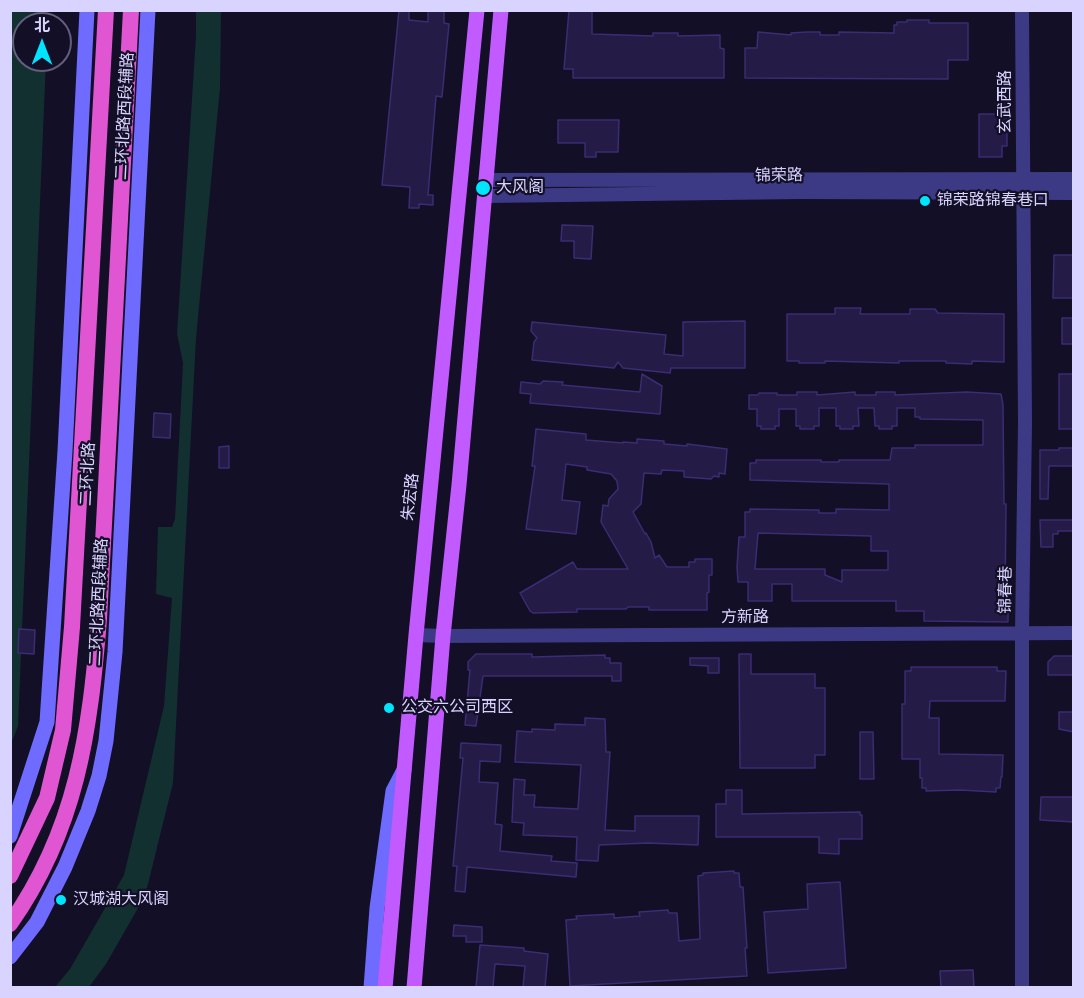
<!DOCTYPE html>
<meta charset="utf-8">
<style>
body{margin:0}
#map{position:relative;width:1084px;height:998px;overflow:hidden;background:#130f26;font-family:Helvetica,"Noto Sans SC",sans-serif}
canvas{display:block}
.frame{position:absolute;inset:0;border:12px solid #d9d4ff;pointer-events:none}
.north{position:absolute;left:12px;top:12px;width:60px;height:60px;box-sizing:border-box;background:#130f26;border:2px solid #625e7d;border-radius:50%;rotate:0deg;font-size:16px;font-weight:700;line-height:24px;text-align:center;color:#d9d4ff}
.north::after{content:'';display:block;margin:auto;width:21px;height:27px;background:#00e5ff;clip-path:polygon(50% 0,100% 100%,50% 72%,0 100%)}
</style>
<div id="map">
<canvas width="1084" height="998"></canvas>
<div class="frame"></div>
<div class="north">北</div>
</div>
<script>
const ctx = document.querySelector('canvas').getContext('2d');
ctx.lineJoin = 'round';
function fill(path, color) { ctx.fillStyle = color; ctx.fill(path, 'evenodd'); }
function strokePath(path, color, width, dash) { ctx.strokeStyle = color; ctx.lineWidth = width; ctx.lineCap = dash ? 'butt' : 'round'; ctx.setLineDash(dash || []); ctx.stroke(path); }
function write(font, color, halo, rows, align = 'center') {
  ctx.font = font + ' Helvetica,"Noto Sans SC",sans-serif'; ctx.lineWidth = 4.5; ctx.setLineDash([]); ctx.textBaseline = 'middle'; ctx.strokeStyle = halo; ctx.fillStyle = color; for (const [text, x, y, turn = 0] of rows) {
    ctx.save(); ctx.translate(x, y); ctx.rotate((+turn || 0) * Math.PI / 180); ctx.textAlign = isNaN(turn) ? turn : align; if (halo) ctx.strokeText(text, 0, 0); ctx.fillText(text, 0, 0); ctx.restore();
  }
}
fill(new Path2D(`
 M11,11H48L47,24H24V60H46L18,726L11,744Z
 M196,11H221L220,88L196,338L173,783L145,896L106,964L89,987H55L70,969L124,875L164,706L172,598L156,594L158,527H172L175,519L183,363L177,334L196,36Z`), '#12302f');
const building = new Path2D(`
 M399,10H409V20L428,22V10H444V23L449,24L442,97L436,96L428,195H433V205L419,204V208H409L410,187L382,185Z
 M569,10H592V34L653,36V33H678V36L720,35V48L724,49V78H573V69H564Z
 M907,20H929V23H968V60H948V79L745,78V48H757L758,32L791,35V33L807,32H820V35H839V32L894,33V25H897V22H907Z
 M996,104H1007V146H1002V157H979V114H996Z
 M558,120H619L618,152H596V157H585V143H558Z
 M562,225L593,226L591,259L574,258V241H561Z
 M1054,255H1074V298H1053Z
 M835,308H861L860,314H910V309H935L938,313L1004,314V362L972,361V364L946,363V361H899V363L825,361V363H799V361H787V314H835Z
 M1062,318H1074V344H1062Z
 M745,321V368H671L670,373L623,368L618,362L614,368L532,360L534,342L537,338L531,331L532,322L666,335L664,354L683,356V322Z
 M642,374L662,386L660,414L530,403L531,394L520,393L521,382L540,384L543,381L563,382L562,385L640,392Z
 M1059,374H1074V429H1059Z
 M797,392H817V395L855,392V395H876V392H895V395L967,392L1001,394L1003,405L1004,504H1006L1005,603H1008V622L924,621V611H896V601H792V584H772V601H748V582H738L737,567L739,537H745V512H750V509L819,510V513H836V509L889,510V484L750,480V463H756V460H821V462H839V460H890L892,448H915V445H983V420L920,419V417H915V408H897V426H892V429H879V426H875L874,408H858L859,426H853V429H840V426H836V408H819V426H814V429H800V426H796V409H779V426H775V429H761V426H757V409H749V395H758L759,393H777V395H797ZM758,533L871,536V551H888V570H842V582L825,575V569H755Z
 M154,413L171,414L170,438L153,437Z
 M536,429L586,434V440L623,443V442L637,443V439L664,441V444L687,446V444L727,449L725,474L719,473V477L714,476L711,479L684,477V471L662,470L661,474L644,473L641,504L633,512L645,534L646,533L651,542L655,558L659,555L667,567H689V562H695V559H712V575H709V592L707,593V610H649V607H628L626,609H577V612L533,613L530,611L520,593L573,562L577,569H628L601,522L603,505L608,506L609,499L618,489L617,481L611,474L587,470V467L566,464L562,500L580,502L576,534L526,529L535,466H532Z
 M229,446V468H219V447Z
 M1059,448H1074V466H1049L1048,499H1040V450H1059Z
 M1040,520H1074V531H1058V534H1053V547H1041Z
 M19,629L35,630L34,654L18,653Z
 M476,654H532V657L605,655V658H610V663H621V681H612V676H483L476,726L465,725L470,670H468V662Z
 M739,654H751V674H815V688H825V755H815V768H740Z
 M1054,656H1074V675H1048V662Z
 M690,658H719V673H708V666L690,665Z
 M911,667H997V671H1006L1005,701H930L929,718H939V754L1003,755L1002,777H1001L1000,788H996V792L960,790L926,791V788H922V778H920V759H902V704H905V671H911Z
 M1059,712H1074V732L1059,729Z
 M585,718L605,719L606,752H610L605,830L635,831V816H699L698,845L648,843L599,845L598,861L576,860L577,837L523,835L524,823L512,822L514,779L525,780L524,795H535L534,807L578,809L581,765L515,762L517,731L532,732V729L555,730V724L585,725Z
 M860,732H873L874,779H860Z
 M461,743L501,745L500,762L480,761L479,782L498,783L495,824L502,825L500,851L552,856L551,861L577,863L576,877L467,867L465,892L455,891L457,866H453L463,758H460Z
 M726,790H742V814L860,812V815H862V839H839V854L819,853V837H716V804H726Z
 M1041,797H1074V822L1040,820Z
 M734,871V873H739L740,887H743L747,948H745L747,976L570,986L566,920L577,919L576,916L614,914V918L640,916L639,912L668,910L669,913H677L679,941L700,939L698,876L703,875V873Z
 M840,882L846,968L768,973L764,912L808,909L807,884Z
 M454,925L482,927V942H466V936H453Z
 M480,945L524,948V951L548,954L545,987H523L525,966L495,964L493,987H476Z
 M973,970L974,987H941L940,971Z`);
fill(building, '#241b47');
strokePath(building, '#3b2d73', 1.5);
strokePath(new Path2D(`
 M487,180L1074,179
 M485,196L800,192L1074,193
 M416,635L443,636L1074,633
 M1022,988V633L1025,423L1022,10`), '#3d3a85', 14);
strokePath(new Path2D(`
 M10,836L47,722L65,451L87,10
 M10,957L37,922L65,867L88,811L99,776L106,741L115,652L148,10
 M371,988L377,908L393,791L404,770`), '#6f6bff', 15);
strokePath(new Path2D(`
 M385,988L416,635L477,10
 M414,988L443,636L459,485L501,10`), '#c25bff', 15);
strokePath(new Path2D(`
 M10,876L47,798L63,730L72,627L106,10
 M10,924C77,829 90,731 99,619L131,10`), '#e055d1', 16);
for (const [x, y, r, color] of [
 [483,188,8,"#00e5ff"],
 [925,201,6,"#00e5ff"],
 [389,708,6,"#00e5ff"],
 [61,900,6,"#00e5ff"]
]) { const dot = new Path2D(); dot.arc(x, y, r, 0, 2 * Math.PI); ctx.fillStyle = color; ctx.fill(dot); strokePath(dot, '#130f26', 2); }
write('16px', '#d9d4ff', '#130f26', [
 ["玄武西路",1006,102,-90],
 ["二环北路西段辅路",125,116,-87],
 ["锦荣路",779,176,-1],
 ["二环北路",88,474,-87],
 ["朱宏路",411,497,-84],
 ["锦春巷",1006,590,-89],
 ["二环北路西段辅路",99,602,-87],
 ["方新路",745,618]
]);
write('16px', '#d9d4ff', '#130f26', [
 ["大风阁",496,188],
 ["锦荣路锦春巷口",937,201],
 ["公交六公司西区",401,708],
 ["汉城湖大风阁",73,900]
], 'left');
</script>
